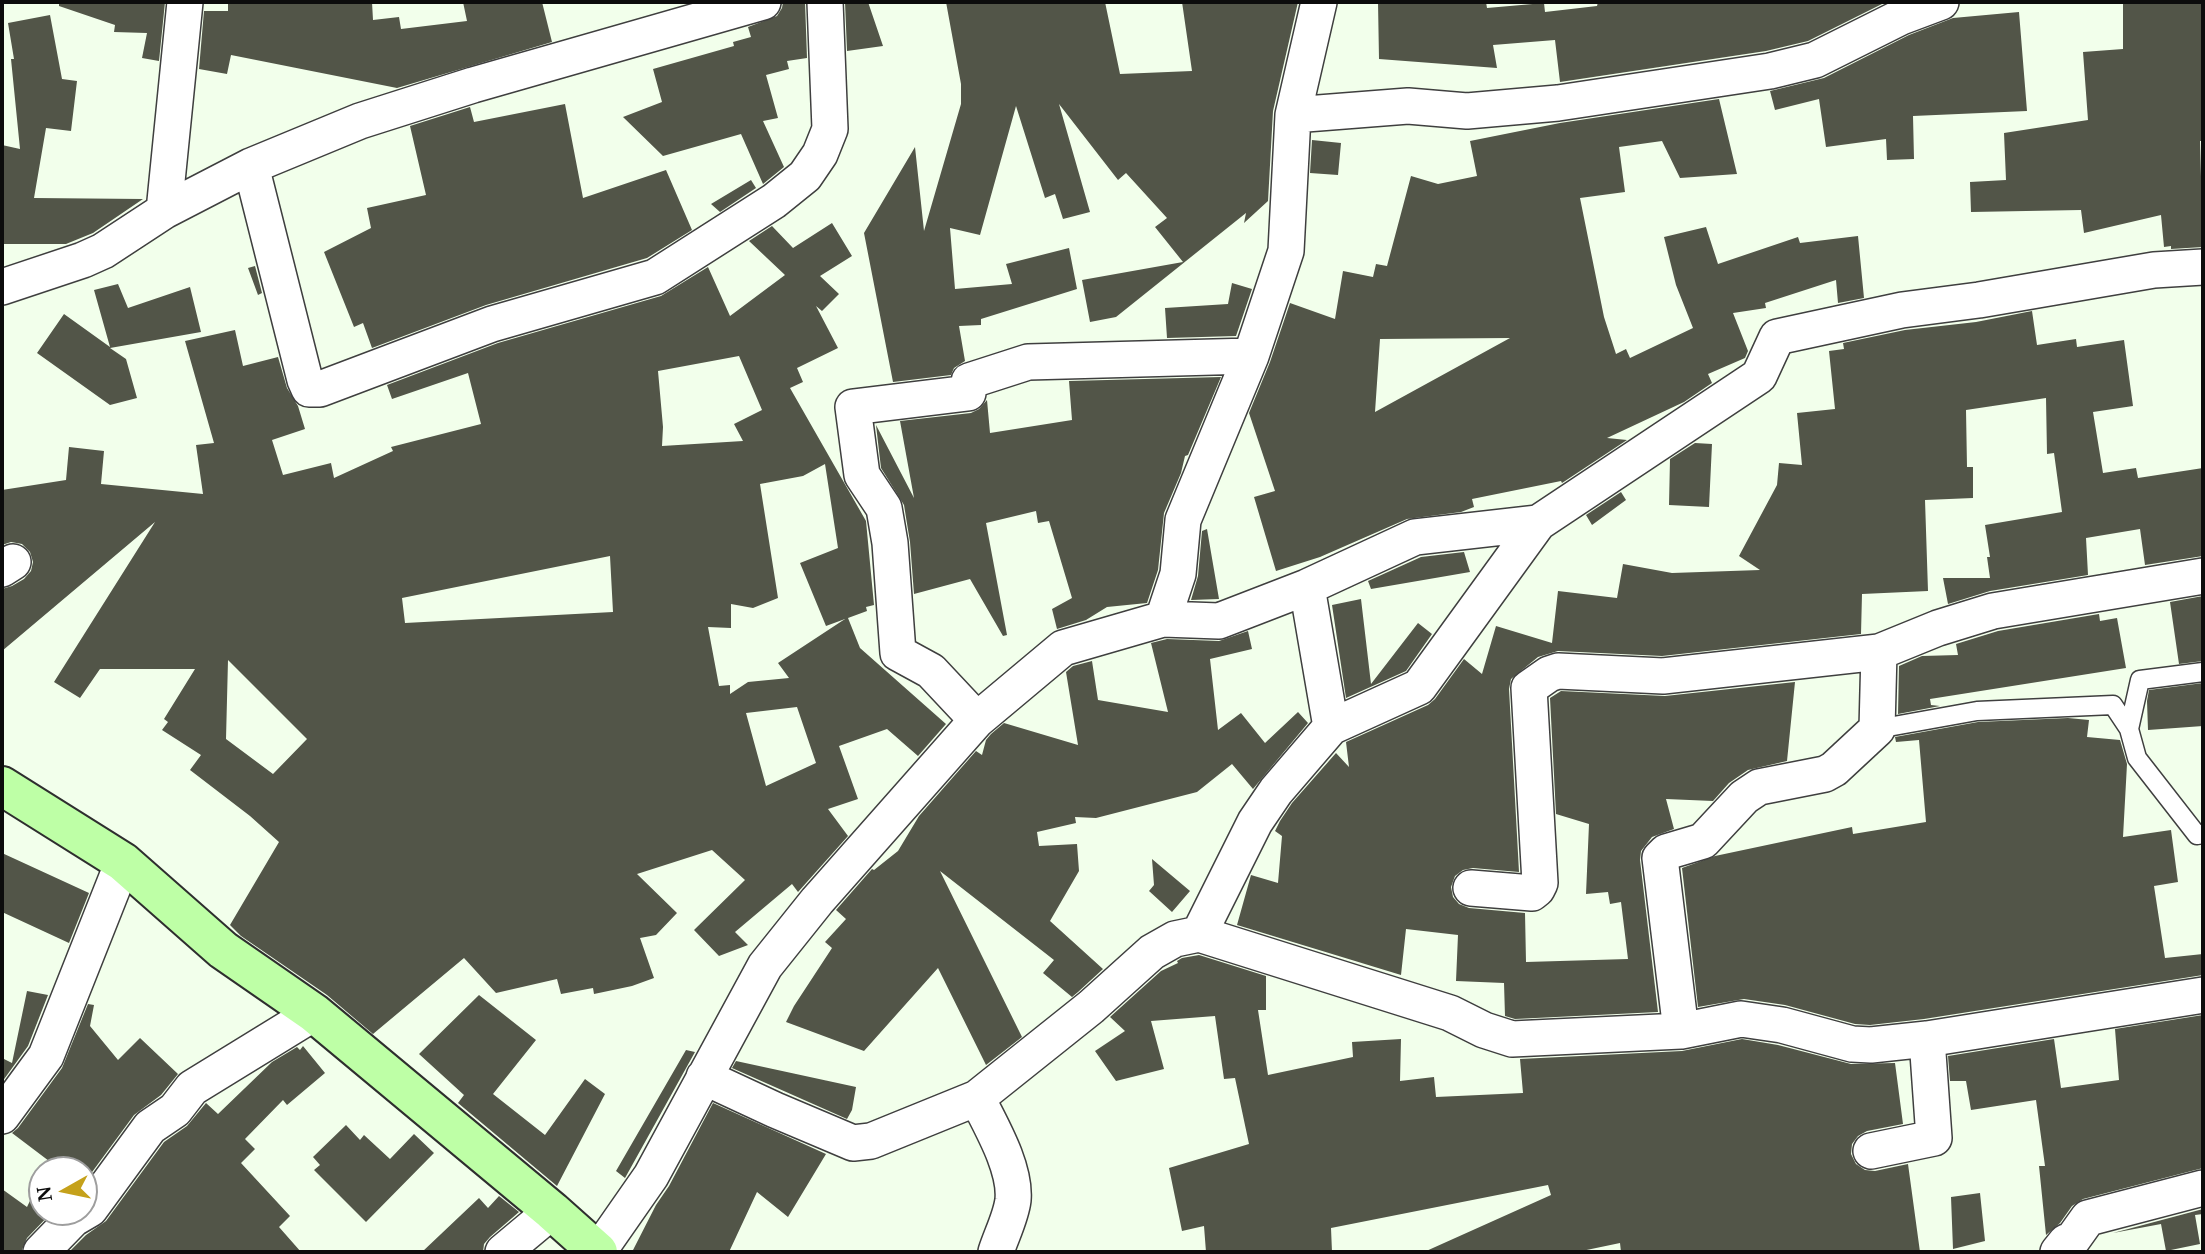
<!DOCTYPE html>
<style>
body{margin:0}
#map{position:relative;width:2205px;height:1254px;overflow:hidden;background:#f2ffeb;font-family:"Noto Serif",serif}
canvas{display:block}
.frame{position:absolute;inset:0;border:4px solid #0c0c0c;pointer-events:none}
.north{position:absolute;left:28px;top:1156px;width:70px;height:70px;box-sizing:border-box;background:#fff;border:2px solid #9e9e9e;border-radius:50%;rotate:261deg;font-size:19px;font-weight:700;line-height:28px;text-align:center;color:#0c0c0c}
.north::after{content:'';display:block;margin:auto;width:24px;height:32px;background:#c5a11b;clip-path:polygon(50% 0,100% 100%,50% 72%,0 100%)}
</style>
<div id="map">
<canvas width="2205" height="1254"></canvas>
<div class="frame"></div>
<div class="north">N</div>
</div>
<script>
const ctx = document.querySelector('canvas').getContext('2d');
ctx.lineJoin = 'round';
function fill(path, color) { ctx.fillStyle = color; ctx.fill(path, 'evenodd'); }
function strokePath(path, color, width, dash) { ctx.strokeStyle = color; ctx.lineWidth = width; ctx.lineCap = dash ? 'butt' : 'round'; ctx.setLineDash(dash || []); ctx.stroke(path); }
fill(new Path2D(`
 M59,2H165L159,61L142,58L147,33L114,32L115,25L59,6Z
 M228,2H372L373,20L399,17L401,29L467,21L463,2H542L552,42L397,88L231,55L227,74L199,69L204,11H228Z
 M783,2H805L807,58L787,61L789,69L766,75L778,118L763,121L784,167L763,184L741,134L663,156L623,117L662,102L653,69L734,46L733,42L751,37L748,27L777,16L782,8Z
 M845,2H868L883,46L847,51Z
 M946,2H1105L1120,74L1192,71L1182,2H1298L1273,111L1268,201L1244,223L1246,213L1116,317L1090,322L1082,280L1183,262L1155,227L1167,218L1126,173L1118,180L1059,104L1090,212L1063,219L1055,194L1045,198L1016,106L980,235L950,228L955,289L1012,284L1006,264L1069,248L1077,289L981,319V325L959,326L965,361L954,368L951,375L893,382L864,233L915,147L924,231L961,104V84Z
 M1378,2H1486L1487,8L1544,3L1545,12L1597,6L1598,2H1886L1808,41L1766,51L1560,82L1555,40L1493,45L1497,68L1379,59Z
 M2123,3L2203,4V141H2200L2203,247L2171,249V246L2164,247L2161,215L2084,233L2081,210L1971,212L1970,182L2006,180L2004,133L2088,120L2083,52L2123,49Z
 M2019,12L2027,111L1913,116L1914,159L1887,160L1886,139L1826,147L1819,99L1775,110L1770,91L1824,78L1909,35L1953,18Z
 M50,15L62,79L77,81L71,131L46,128L34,198L143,199L93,233L66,244H2V145L20,149L11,59H14L8,23Z
 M1719,99L1737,174L1680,178L1662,141L1619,147L1625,192L1580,198L1604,317L1616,354L1626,349L1630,358L1693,328L1676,285L1664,237L1706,227L1718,264L1798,237L1800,243L1858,236L1864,298L1838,303L1836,280L1765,303L1766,308L1733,313L1748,351L1745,358L1708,374L1712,383L1684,402L1607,438L1627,440L1562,483L1561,481L1472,499L1474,507L1461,512L1407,519L1320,557L1276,571L1254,497L1275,491L1249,413L1270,362L1290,303L1335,319L1343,271L1373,277L1376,264L1387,266L1411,176L1438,184L1477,176L1470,141L1560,123ZM1510,338L1375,412L1380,339Z
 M565,104L583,198L666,170L692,230L647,258L486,305L372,348L363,323L354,327L324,252L371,228L367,208L426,195L410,126L470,107L474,122Z
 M1312,140L1341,143L1338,175L1310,173Z
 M751,180L756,188L720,212L711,204Z
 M832,223L852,256L820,276L839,294L822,311L816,306L838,348L797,368L803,382L790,388L866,521L874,605L866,607L867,611L848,618L860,648L946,724L918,756L887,729L839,746L858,799L828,809L848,836L798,892L792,884L735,932L748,945L719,956L694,930L745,880L712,850L637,874L677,913L656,935L640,938L654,978L632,986L594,994L593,988L561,994L557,979L496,993L464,958L373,1034L327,995L241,936L230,925L279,842L250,816L190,770L201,755L162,730L168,722L164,719L195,669H100L80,698L54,682L155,522L2,651V589L12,586L24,579L31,571L33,562L30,552L22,544L11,542L2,545V490L66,480L69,447L104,451L101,484L203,494L196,445L214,443L185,341L235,330L243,366L278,357L287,388L298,406L305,429L272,440L283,475L331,463L334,478L393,451L391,447L481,424L468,373L392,399L387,385L498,343L661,296L708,267L730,316L785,275L749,241L772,226L793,248ZM739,356L762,410L734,424L743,441L662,446L663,427L658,371ZM825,464L838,548L800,563L826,626L845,619L778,663L789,678L748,682L730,694V685L719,686L708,627L731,628V604L753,608L778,598L760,484L803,476ZM610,556L613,612L405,623L402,598ZM228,660L307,739L273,774L226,739ZM797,707L816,763L766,786L746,713Z
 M255,266L262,293L258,295L248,268Z
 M1232,283L1252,289L1236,336L1167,338L1165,308L1228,304Z
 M118,284L128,308L190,287L201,332L110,348L126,359L137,398L110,405L37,353L64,314L110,347L94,290Z
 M2032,311L2037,345L2076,339L2077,347L2124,340L2133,406L2093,412L2103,473L2136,468L2138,478L2203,468V556L2145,565L2140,529L2086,538L2088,575L1990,591L1948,604L1943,578H1990L1987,557H1990L1985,525L2062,512L2054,453L2047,454L2046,398L1966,410L1967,467H1973V498L1925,500L1928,591L1862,594L1861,634L1662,656L1558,651L1538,657L1511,679L1509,689L1519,872L1473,868L1463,870L1455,876L1451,887L1453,897L1459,904L1469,908L1525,913L1526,962L1628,959L1621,902L1610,904L1608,892L1586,894L1589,824L1556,814L1550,698L1561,691L1665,696L1795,682L1787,761L1748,770L1729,783L1713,801L1666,799L1674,829L1652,837L1641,851L1640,860L1658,1012L1515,1019L1505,1016L1504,983L1456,981L1458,935L1406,929L1401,975L1237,925L1251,875L1278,883L1282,836L1275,831L1280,821L1292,803L1336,753L1349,767L1346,742L1428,705L1435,699L1464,659L1482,674L1496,626L1552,643L1558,591L1617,598L1623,564L1672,573L1760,570L1739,556L1777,485L1779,463L1802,465L1797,413L1835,409L1829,351L1844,349L1843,343L1905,330L1976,322Z
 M1221,377L1188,455L1185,456L1181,473L1164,513L1158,570L1147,603L1107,607L1086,620L1057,629L1052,609L1072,598L1049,521L1038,523L1036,511L986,523L1007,635L1003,636L970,579L914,594L910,542L904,505L881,468L876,425L914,498L900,421L971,413L979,409L987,400L990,433L1072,420L1069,381Z
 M1695,443L1712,444L1709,507L1669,505L1670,459Z
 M1621,492L1626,500L1592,525L1586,515Z
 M1207,529L1219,599L1191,600L1198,576L1202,531Z
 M1464,552L1470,572L1371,589L1368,581L1421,557Z
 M2203,596V661L2179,664L2170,602Z
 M1361,599L1371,684L1418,623L1432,634L1406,671L1346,698L1332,605Z
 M2099,614L2100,621L2117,618L2126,668L1930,699L1931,705L1940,706L1898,714L1899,666L1922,656L1958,655L1956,644L1998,631Z
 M1248,631L1252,649L1210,659L1218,730L1241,713L1265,743L1298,712L1308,723L1253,789L1232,764L1197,792L1096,818L1075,817L1076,823L1037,832L1039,846L1077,844L1079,871L1050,921L1103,969L1078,992L1072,997L1043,973L1054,960L940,871L1022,1037L986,1065L938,968L864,1051L786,1022L794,1006L832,948L825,942L846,919L836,910L872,869L874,870L898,851L919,816L976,751L982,755L986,740L991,734L1004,723L1078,745L1066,672L1073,666L1092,661L1098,700L1168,712L1151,643L1167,639L1219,641Z
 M2203,683V726L2148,730L2147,701L2149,690Z
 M2068,718L2089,720L2087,737L2120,740L2127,764L2123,837L2171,830L2178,882L2154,886L2165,958L2203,954V975L1924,1019L1870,1025L1855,1024L1785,1005L1744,999L1698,1007L1682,868L1715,856L1852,827L1853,834L1926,822L1919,740L1896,742L1895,737L1978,722Z
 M2,853L89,893L69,943L2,912Z
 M1152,859L1190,891L1172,912L1149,891L1154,885Z
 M1199,955L1266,976V1010H1258L1268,1075L1353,1057L1352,1042L1401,1039L1400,1081L1434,1077L1436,1097L1523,1093L1520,1059L1682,1051L1742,1039L1778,1045L1851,1064L1895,1063L1903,1124L1867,1131L1858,1136L1852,1144L1851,1154L1856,1164L1865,1170L1875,1171L1908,1164L1920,1252H1621L1620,1243L1577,1252H1424L1551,1195L1548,1185L1331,1228L1332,1252H1206L1204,1226L1182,1231L1169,1168L1249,1144L1235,1078L1224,1079L1215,1016L1151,1021L1164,1069L1116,1081L1095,1051L1125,1031L1110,1017L1161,971L1178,963L1177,961L1182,958Z
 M27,991L48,995L28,1046L2,1082V1058L12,1063Z
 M479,995L536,1040L493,1094L545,1135L585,1079L605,1094L557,1186L458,1103L464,1095L419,1054Z
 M88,1004L94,1005L90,1026L118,1060L140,1038L178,1074L161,1095L134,1115L84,1183V1170H45L49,1161L12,1133L18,1128L62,1068Z
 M2203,1015V1168L2083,1199L2072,1206L2060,1223L2046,1235L2039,1166H2045L2036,1100L1971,1110L1966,1081H1950L1948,1056L2054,1039L2061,1088L2119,1080L2115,1029Z
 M303,1046L325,1073L287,1105L283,1100L245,1139L255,1149L241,1163L290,1216L279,1227L301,1252H69L86,1235L106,1221L164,1142L187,1126L206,1103L218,1114L272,1062L297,1047L300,1050Z
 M686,1050L695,1052L625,1178L616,1171Z
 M736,1061L856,1087L852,1110L847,1119L732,1068Z
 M713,1103L826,1154L788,1217L757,1192L729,1252H632L656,1205L669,1186Z
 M346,1125L360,1140L364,1135L390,1159L414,1134L434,1153L366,1222L314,1170L320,1165L313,1157Z
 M42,1176V1212H52L27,1238L21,1252H2V1189L27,1207Z
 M1980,1193L1985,1241L1953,1249L1951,1197Z
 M499,1196L519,1212L490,1237L484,1244L483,1252H422L479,1198L488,1208Z
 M2203,1209V1214L2195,1215L2200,1244L2166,1251L2161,1224L2113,1233Z`), '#525548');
const lane = new Path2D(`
 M1877,729L1977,711L2113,705L2129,729L2140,680L2203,672
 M2129,729L2137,758L2197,835L2203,834`);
const street = new Path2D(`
 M1293,115L1408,106L1467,111L1558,103L1770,71L1815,60L1901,17L1941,2
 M251,166L305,380L309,389H320L492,324L655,277L774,201L805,176L820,154L830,129L825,2
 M164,211L185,2
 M2,287L83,260L103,251L164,211L251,166L360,121L473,85L763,2
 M2,569L13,562
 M1163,619L1178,574L1183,520L1251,356L1286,251L1293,115L1319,2
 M977,720L931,671L898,653L890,543L884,508L862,475L853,407L968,393L969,381L1028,362L1251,356
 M1331,727L1419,687L1538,523
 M1471,888L1532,893L1537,889L1540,883L1529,688L1549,674L1558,671L1663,676L1879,652L1938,628L1993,611L2203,576
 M1199,934L1255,822L1276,791L1331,727L1307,587
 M1681,1031L1660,858L1666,852L1703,841L1744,797L1759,787L1825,774L1834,769L1877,729L1879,652
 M704,1077L775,1110L853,1143L871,1141L977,1098L1091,1007L1152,952L1175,939L1199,934L1450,1013L1484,1030L1512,1039L1681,1031L1741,1019L1782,1025L1852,1044L1871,1045L1927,1039L2203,995
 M977,1098C991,1126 1016,1168 1013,1200C1011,1217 1001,1236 996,1252
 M2,1116L46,1056L123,862
 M1871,1151L1934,1138L1927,1039
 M41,1252L73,1219L90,1209L150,1127L175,1110L192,1088L314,1013
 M503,1252L552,1211
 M598,1252L651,1176L765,966L817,901L977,720L1063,648L1163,619L1219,621L1307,587L1415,537L1538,523L1759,376L1777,337L1902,310L1979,300L2154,270L2203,267
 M2058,1252L2066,1242L2073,1239L2088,1218L2203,1188`);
const secondary = new Path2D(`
 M2,786L123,862L223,950L314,1013L552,1211L598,1252`);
strokePath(lane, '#3f3f3f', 21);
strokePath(street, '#3f3f3f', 38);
strokePath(secondary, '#2e2e2e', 42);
strokePath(lane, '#fff', 18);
strokePath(street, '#fff', 35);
strokePath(secondary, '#beffa6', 38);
</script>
